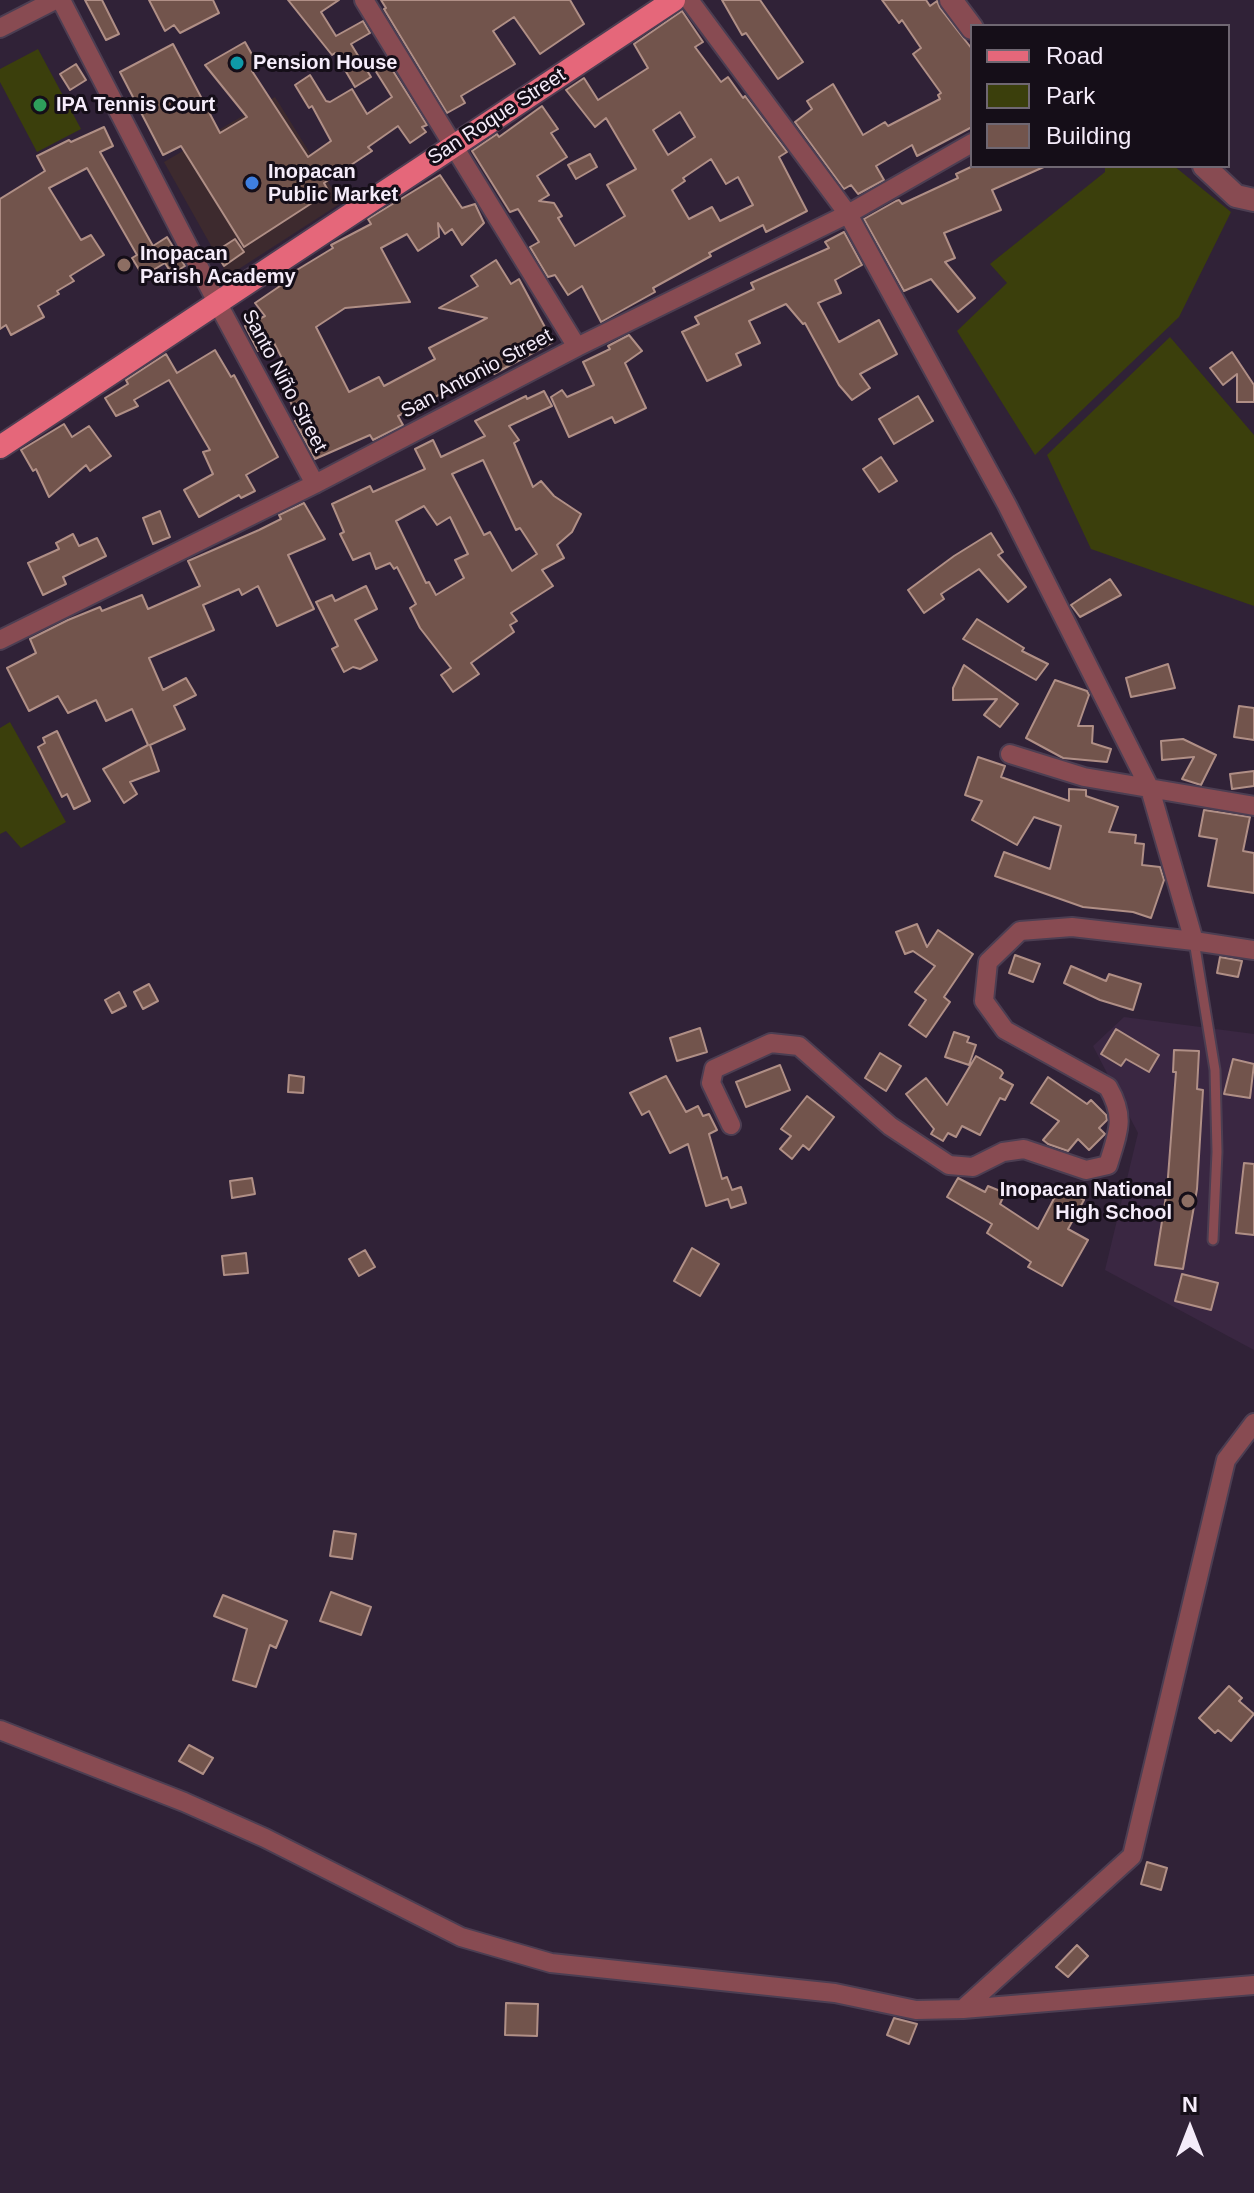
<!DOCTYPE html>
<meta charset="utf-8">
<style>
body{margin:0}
#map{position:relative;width:1254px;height:2193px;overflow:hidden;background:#302237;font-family:Helvetica,sans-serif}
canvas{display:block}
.legend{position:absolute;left:970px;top:24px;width:260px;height:144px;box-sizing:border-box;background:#150e18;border:2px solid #6f6772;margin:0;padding:10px 14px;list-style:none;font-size:24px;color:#f5ecfa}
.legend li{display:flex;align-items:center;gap:16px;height:40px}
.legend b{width:40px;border:2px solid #6f6772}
.north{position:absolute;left:1150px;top:2089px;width:80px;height:80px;-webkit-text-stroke:6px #150e18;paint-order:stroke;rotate:0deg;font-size:22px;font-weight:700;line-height:32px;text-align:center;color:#f5ecfa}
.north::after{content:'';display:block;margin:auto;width:28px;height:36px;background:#f5ecfa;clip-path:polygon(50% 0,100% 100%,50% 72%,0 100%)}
</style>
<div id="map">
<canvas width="1254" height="2193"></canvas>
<ul class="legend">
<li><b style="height:10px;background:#e5677a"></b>Road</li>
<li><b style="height:22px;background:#3b3f0c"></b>Park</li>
<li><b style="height:22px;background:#72544c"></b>Building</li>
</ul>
<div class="north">N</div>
</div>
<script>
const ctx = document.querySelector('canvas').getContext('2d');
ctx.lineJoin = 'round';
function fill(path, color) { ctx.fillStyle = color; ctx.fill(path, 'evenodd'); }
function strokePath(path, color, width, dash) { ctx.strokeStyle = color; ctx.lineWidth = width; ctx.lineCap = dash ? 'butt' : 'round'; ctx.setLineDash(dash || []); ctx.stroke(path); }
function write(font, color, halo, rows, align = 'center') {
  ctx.font = font + ' Helvetica,sans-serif'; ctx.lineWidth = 6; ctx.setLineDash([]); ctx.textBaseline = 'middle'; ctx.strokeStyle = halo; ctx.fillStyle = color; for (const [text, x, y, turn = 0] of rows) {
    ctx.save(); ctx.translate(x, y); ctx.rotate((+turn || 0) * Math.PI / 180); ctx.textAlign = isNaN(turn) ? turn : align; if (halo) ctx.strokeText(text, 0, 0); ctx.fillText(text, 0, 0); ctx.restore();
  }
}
fill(new Path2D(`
 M275,97L341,203L228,276L164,162Z`), '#3d2a2e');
fill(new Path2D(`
 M1124,1017L1254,1034V1350L1105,1270L1138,1133L1093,1046Z`), '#3a2742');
fill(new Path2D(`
 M38,49L81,129L37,152L0,82V69Z
 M1105,166H1174L1231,212L1179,317L1035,455L957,331L1007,283L990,264L1105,172Z
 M1170,337L1254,435V606L1091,549L1047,455Z
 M10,722L66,822L21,848L6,831L0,834V728Z`), '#3b3f0c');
const building = new Path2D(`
 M85,0H102L119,34L106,40Z
 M149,0H213L219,13L180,33L174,25L165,31Z
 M288,0H339L321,12L336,36L363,21L370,33L351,44L371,77L355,87L335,53L332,55Z
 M381,0H570L584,24L540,54L514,17L493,31L515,64L461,96L465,103L447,113L384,9L386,8Z
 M722,0H760L803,62L778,79L746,33L742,35Z
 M882,0H926L930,6L937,1L940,8L972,49V127L917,156L912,145L876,166L884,180L858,194L851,185L844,189L795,122L812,109L807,101L833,84L863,135L885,122L888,126L940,99L938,95L941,93L913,54L921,48L902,20L899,23Z
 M682,11L703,42L695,47L721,82L728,77L743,98L745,96L787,152L779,157L807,211L766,232L763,225L709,253L711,256L653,288L655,292L601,322L582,286L568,295L555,275L548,277L530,247L539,242L518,209L510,212L472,151L497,134L499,137L542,106L558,129L551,133L567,157L537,176L549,195L539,201L554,203L562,216L558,218L575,246L625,216L607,185L636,169L606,118L595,127L566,90L584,78L598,100L648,68L634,44ZM680,112L695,137L668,155L653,130ZM711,159L726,184L738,177L753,205L720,221L712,207L689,219L672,190L685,181L683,178Z
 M245,42L259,67L252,71L308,157L331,141L312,106L309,108L295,85L310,75L326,101L330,102L352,89L367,114L392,97L375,70L388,63L427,125L422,127L426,132L410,143L398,126L368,147L372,151L324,183L329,192L244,247L181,146L163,155L120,72L173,44L220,133L247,117L205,65Z
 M76,64L86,80L70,90L60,74Z
 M104,127L113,146L100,152L153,246L167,237L185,266L172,274L165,263L143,276L132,258L137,255L87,168L49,188L81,240L91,235L104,255L70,276L74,281L57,291L59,294L38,306L44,317L11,335L6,325L0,329V199L45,171L37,156L69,140L71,142Z
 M590,154L597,167L576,179L568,165Z
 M973,166H1046L992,190L1001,210L944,233L955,258L945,262L975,298L958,312L931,279L904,291L864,219L896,201L899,200L902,204L958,178L956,174Z
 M440,175L462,208L475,204L484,223L462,245L452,229L445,234L438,223L439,237L418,251L407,234L381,248L410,302L345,308L316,327L349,392L379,377L384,386L435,359L429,348L487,318L439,308L478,286L471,276L496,260L511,284L519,279L553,342L494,374L491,368L398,416L403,425L373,440L370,435L315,459L295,421L298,420L279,374L288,370L274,343L258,351L245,326L265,316L255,303L280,286L277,282L333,248L331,245L371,224L368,219Z
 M844,232L862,265L835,280L841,293L818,303L839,342L879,320L897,354L860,374L870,388L852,400L839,385L805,323L803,324L786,304L749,321L760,343L736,354L741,365L707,381L682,332L699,324L695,317L754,289L751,283L829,248L825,242Z
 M235,239L244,252L224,266L215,252Z
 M629,335L642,351L625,363L646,408L615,423L612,417L569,437L551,397L562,390L567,397L594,385L583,362L610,349L608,346Z
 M215,350L231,377L234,375L278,457L246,475L255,491L241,498L239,495L199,517L184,490L213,474L203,452L210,450L169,380L134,400L138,406L116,416L105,398L128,384L126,380L166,354L177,373Z
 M1232,352L1254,385V402H1237V374L1223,385L1210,368Z
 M544,391L552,406L509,426L519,440L514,443L533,487L541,481L554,496L581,514L572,532L557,545L564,558L542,570L553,586L511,613L517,621L510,625L514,632L471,663L479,674L453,692L441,675L451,668L420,628L410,608L416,604L397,567L394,569L390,563L376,569L370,553L353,560L340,534L344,532L332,504L370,486L373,492L425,469L415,449L433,440L441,457L485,436L475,421L526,396L527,399ZM483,460L516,530L520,528L537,554L512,571L490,532L484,535L452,474ZM424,506L437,525L450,517L468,554L455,560L464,578L436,595L429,582L426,583L396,521Z
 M918,396L933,421L894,444L879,419Z
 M64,424L72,437L89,426L111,456L90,471L86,465L49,497L36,469L33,471L21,450Z
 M881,457L897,481L879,492L863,469Z
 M304,503L325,539L288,555L314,609L277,626L258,586L242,595L239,589L203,605L214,630L149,658L163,690L186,678L196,695L174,706L185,729L150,745L159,771L130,782L137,794L124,803L103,769L148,745L132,709L106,721L96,700L68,713L58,696L29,711L7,668L36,653L30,639L68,620L100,607L102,611L142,595L148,609L200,586L188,561L259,530L281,519L279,515Z
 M160,511L170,537L153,544L143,518Z
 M991,533L1003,552L998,555L1026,587L1008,602L979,569L941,594L944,599L924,613L908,590L954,556Z
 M73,534L79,546L97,538L106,556L63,577L66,584L43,595L28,563L59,549L56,543Z
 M1110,579L1121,595L1080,617L1071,605Z
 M366,586L377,609L355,620L377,660L360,669L353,667L344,672L332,649L338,646L316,602L332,595L335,601Z
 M977,619L1024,648L1022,651L1048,664L1036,680L963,639Z
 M1168,664L1175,688L1131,697L1126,678Z
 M964,665L1018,704L1000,727L984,715L997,699L953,700V688Z
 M1055,680L1087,691L1089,695L1078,726H1093L1092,743L1111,749L1107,762L1063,758L1026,738Z
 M1239,706L1254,708V740L1234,737Z
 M57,731L90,801L74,809L67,794L62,797L38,747L45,743L43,738Z
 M1183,739L1216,755L1201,785L1182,779L1194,757L1162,760L1161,741Z
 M978,757L1005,766L1001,777L1069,801V789L1086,790V796L1118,807L1109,832L1136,835L1135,843L1144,844L1142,865L1160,867L1164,880L1151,918L1133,912L1083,907L995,876L1004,852L1050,869L1061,826L1034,817L1017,845L972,820L982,801L965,795Z
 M1254,771V786L1232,789L1230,774Z
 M1204,810L1250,817L1243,851L1254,853V893L1208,886L1217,839L1199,836Z
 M917,924L927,947L938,930L973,954L944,997L950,1002L926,1037L909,1025L926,1000L915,992L935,966L913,951L905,954L896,932Z
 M1015,955L1040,964L1033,982L1009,973Z
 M1220,957L1242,961L1238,977L1217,973Z
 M1071,966L1106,981L1109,974L1141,984L1133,1010L1100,1000L1064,983Z
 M149,984L158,1001L143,1009L134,992Z
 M119,992L126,1006L112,1013L105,1000Z
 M700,1028L707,1052L677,1061L670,1038Z
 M1116,1029L1159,1055L1149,1072L1126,1059L1121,1066L1101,1054Z
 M954,1032L969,1037L967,1042L976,1045L969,1065L945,1057Z
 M1174,1050L1199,1051L1197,1089L1203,1090L1197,1189L1183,1269L1155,1265L1167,1190L1176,1072H1173Z
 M880,1053L901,1066L886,1091L865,1078Z
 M976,1056L1001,1070L1003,1073L1000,1078L1013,1085L1005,1100L1000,1098L980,1135L962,1126L956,1137L948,1133L943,1141L931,1134L934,1129L906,1094L926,1078L947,1105Z
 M1233,1059L1254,1064L1250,1098L1224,1094Z
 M780,1065L790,1090L746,1107L736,1082Z
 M289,1075L304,1077L303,1093L288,1092Z
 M666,1076L686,1112L698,1106L703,1116L709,1114L717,1130L709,1134L722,1179L727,1177L732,1190L741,1187L746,1203L731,1208L728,1199L706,1206L688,1144L670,1153L649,1111L642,1115L630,1093Z
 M1048,1077L1087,1104L1091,1100L1106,1115L1107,1120L1099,1128L1105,1134L1089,1150L1078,1139L1068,1151L1048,1144L1043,1140L1059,1121L1031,1103Z
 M807,1096L834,1117L809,1150L803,1145L792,1159L780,1149L791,1136L781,1129Z
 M1244,1163L1254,1164V1235L1236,1233Z
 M252,1178L255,1194L232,1198L230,1181Z
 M958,1178L985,1192L988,1186L1005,1193L1000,1204L1038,1229L1060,1187L1084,1200L1068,1229L1088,1240L1062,1286L1028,1267L1031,1262L987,1233L992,1224L947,1197Z
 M692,1248L719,1264L700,1296L674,1281Z
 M365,1250L375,1267L359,1276L349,1259Z
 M246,1253L248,1273L224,1275L222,1256Z
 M1182,1274L1218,1283L1211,1310L1175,1301Z
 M334,1531L356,1534L352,1559L330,1556Z
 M331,1592L371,1607L361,1635L320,1621Z
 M223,1595L287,1621L276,1648L270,1645L256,1687L233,1680L247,1629L214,1616Z
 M1229,1686L1242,1698L1239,1701L1254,1714L1231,1741L1218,1730L1215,1733L1199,1718Z
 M189,1745L213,1758L203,1774L179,1761Z
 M1147,1862L1167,1868L1161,1890L1141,1884Z
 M1077,1945L1088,1956L1068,1977L1056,1967Z
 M506,2003L538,2004L537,2036L505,2035Z
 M894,2018L917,2024L909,2044L887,2035Z`);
fill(building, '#72544c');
strokePath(building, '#b08f86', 2);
const service = new Path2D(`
 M1194,941L1215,1070L1217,1152L1213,1240`);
const minor = new Path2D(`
 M61,0L218,304L315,484
 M364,0L577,347
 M689,0L848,214L1007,505L1150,789L1194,941L1254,950
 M0,28L55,0
 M0,640L315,484L577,347L848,214L972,143
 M1010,754L1084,777L1254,806
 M731,1125L711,1083L714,1069L771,1043L799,1046L890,1126L949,1165L973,1167L1003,1152L1024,1149L1086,1170L1108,1165C1118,1132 1126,1118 1108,1087L1005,1030L984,1001L988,962L1020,931L1072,927L1194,941
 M1254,1423L1226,1460L1132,1856L963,2009L1254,1985
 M0,1730L184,1802L265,1838L461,1937L551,1963L835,1993L916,2010L963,2009`);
const tertiary = new Path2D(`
 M951,0L972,28
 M1204,166L1236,196L1254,200`);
const primary = new Path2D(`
 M0,447L674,0`);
strokePath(service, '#4c3e52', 13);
strokePath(minor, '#4c3e52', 22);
strokePath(tertiary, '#4c3e52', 26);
strokePath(primary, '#4c3e52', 26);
strokePath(service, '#884b52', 9);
strokePath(minor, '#884b52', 18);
strokePath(tertiary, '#884b52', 22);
strokePath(primary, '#e5677a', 22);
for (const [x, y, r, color] of [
 [237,63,8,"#0f9aa8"],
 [40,105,8,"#2e9e5b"],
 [252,183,8,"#3f7fe0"],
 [124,265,8,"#8d6e63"],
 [1188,1201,8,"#8d6e63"]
]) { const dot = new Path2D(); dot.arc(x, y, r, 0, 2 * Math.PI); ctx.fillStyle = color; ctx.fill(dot); strokePath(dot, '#150e18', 3); }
write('bold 20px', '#f5ecfa', '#150e18', [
 ["Pension House",253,63],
 ["IPA Tennis Court",56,105],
 ["Inopacan",268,172],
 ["Public Market",268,195],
 ["Inopacan",140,254],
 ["Parish Academy",140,277],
 ["Inopacan National",1172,1190,"right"],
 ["High School",1172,1213,"right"]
], 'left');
write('20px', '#f5ecfa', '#150e18', [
 ["San Roque Street",497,117,-33],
 ["San Antonio Street",477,374,-28],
 ["Santo Niño Street",284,381,62]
]);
</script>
